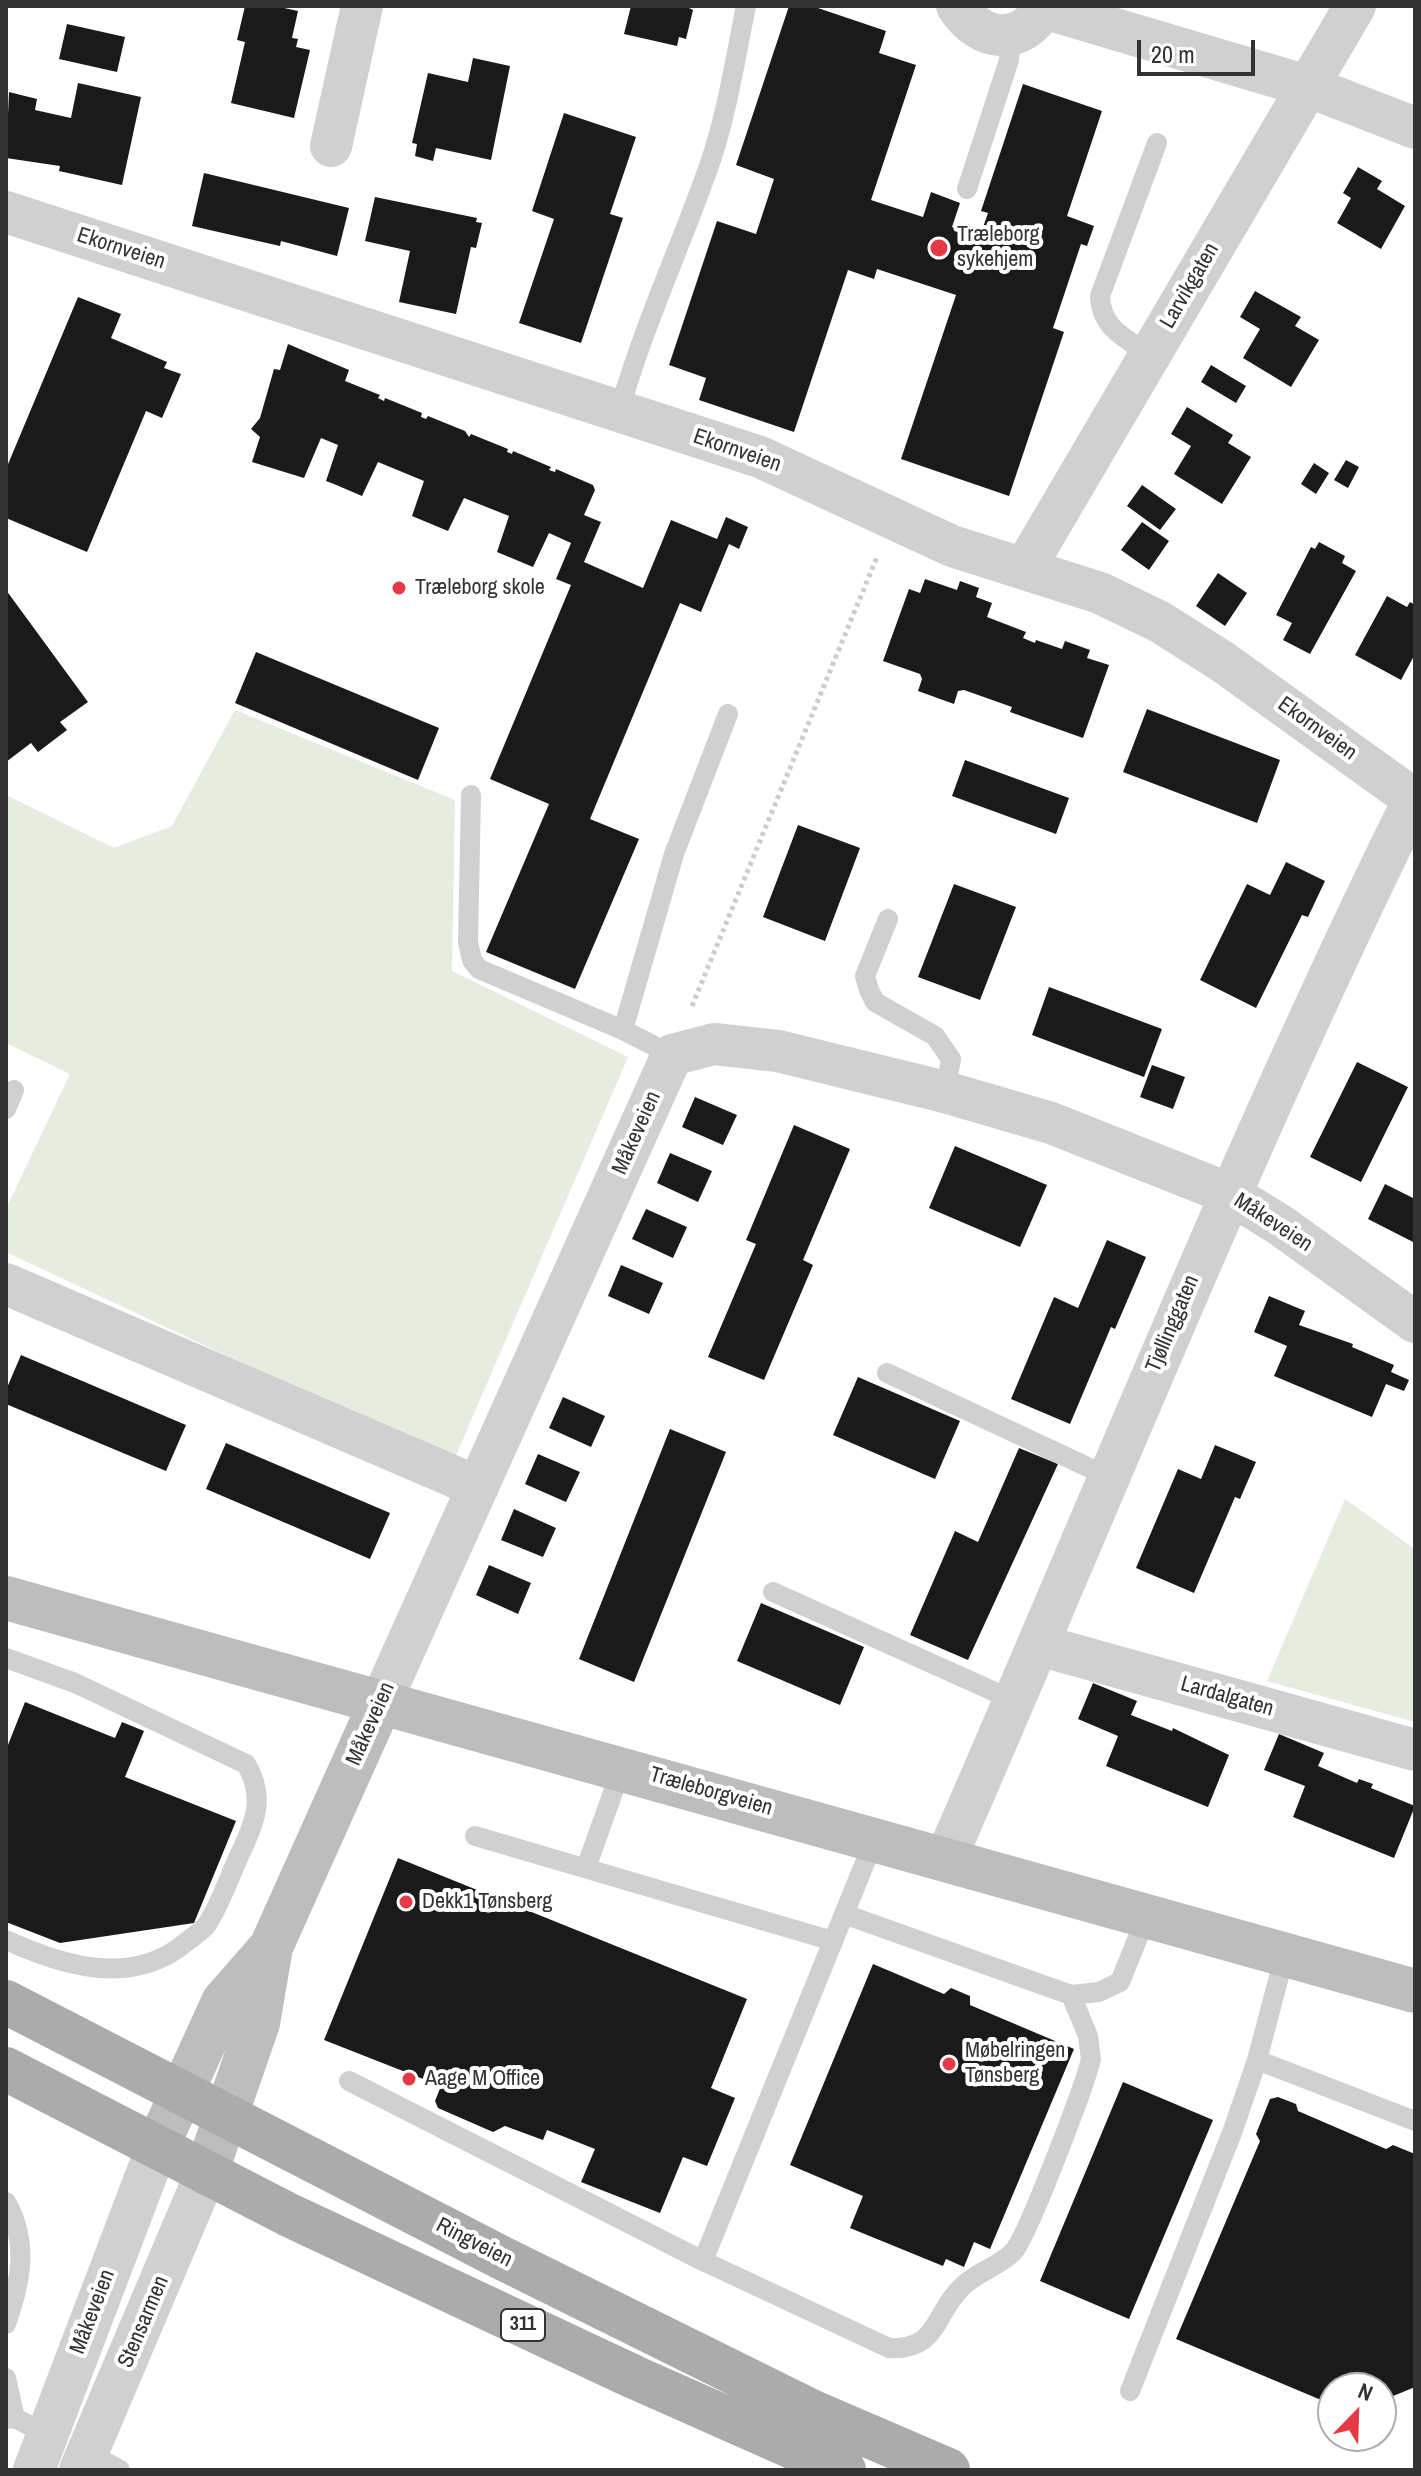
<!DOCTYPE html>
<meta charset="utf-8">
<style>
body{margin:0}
#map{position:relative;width:1421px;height:2476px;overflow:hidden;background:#fff;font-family:"Archivo Narrow",sans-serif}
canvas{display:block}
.frame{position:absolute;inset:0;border:8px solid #333;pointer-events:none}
.north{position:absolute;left:1317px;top:2372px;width:80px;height:80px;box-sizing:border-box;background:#fff;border:2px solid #adadad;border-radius:50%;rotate:23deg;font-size:22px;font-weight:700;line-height:32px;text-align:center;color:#333}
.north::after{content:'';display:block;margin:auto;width:28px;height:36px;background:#e63946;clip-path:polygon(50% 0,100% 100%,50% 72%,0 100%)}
.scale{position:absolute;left:1137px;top:40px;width:118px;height:36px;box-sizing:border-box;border:4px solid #333;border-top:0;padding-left:10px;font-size:24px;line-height:28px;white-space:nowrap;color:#333;-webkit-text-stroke:6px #fff;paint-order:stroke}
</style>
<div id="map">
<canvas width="1421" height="2476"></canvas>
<div class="frame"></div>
<div class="north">N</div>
<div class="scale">20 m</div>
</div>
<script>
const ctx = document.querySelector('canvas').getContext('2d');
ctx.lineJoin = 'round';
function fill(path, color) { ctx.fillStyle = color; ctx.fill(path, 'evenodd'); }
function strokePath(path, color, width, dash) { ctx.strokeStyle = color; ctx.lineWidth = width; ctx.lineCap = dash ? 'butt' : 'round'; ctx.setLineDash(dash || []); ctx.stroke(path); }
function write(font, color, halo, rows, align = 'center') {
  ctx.font = font + ' "Archivo Narrow",sans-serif'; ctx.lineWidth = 8; ctx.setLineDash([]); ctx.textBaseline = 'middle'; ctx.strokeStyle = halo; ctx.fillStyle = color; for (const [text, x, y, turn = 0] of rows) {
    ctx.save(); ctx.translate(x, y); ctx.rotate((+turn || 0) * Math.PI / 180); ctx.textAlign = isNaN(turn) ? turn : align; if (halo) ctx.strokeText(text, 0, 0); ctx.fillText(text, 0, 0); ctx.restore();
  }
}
fill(new Path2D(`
 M235,710L455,800L452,971L628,1057L453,1462L6,1252V1209L70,1074L6,1043V795L114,848L172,826Z
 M1345,1499L1415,1549V1722L1267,1681Z`), '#e6ecdf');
fill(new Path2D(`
 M245,6H275L298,11L292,38L298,39L296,47L310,50L294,118L231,103L245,42L237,40Z
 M631,6H685L693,10L686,39L679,37L677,46L624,34Z
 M789,6H812L886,31L879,53L916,65L871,200L923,217L931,192L960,203L952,227L980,236L988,213L981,211L1023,84L1102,111L1067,216L1094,226L1087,246L1081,244L1053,328L1064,332L1009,496L901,459L956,295L877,269L874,279L848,270L794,432L699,400L706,378L669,365L717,221L756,234L774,179L736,165Z
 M67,24L125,37L117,72L59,59Z
 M473,58L510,66L491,160L436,148L433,161L415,156L417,144L412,143L428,73L468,82Z
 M78,83L141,97L122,185L59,171L60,166L6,158L9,92L37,99L35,110L71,118Z
 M564,113L636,137L610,214L623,218L581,343L519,323L554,219L532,211Z
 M1358,167L1382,181L1377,189L1405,206L1381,249L1337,223L1351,198L1343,193Z
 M204,173L349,208L337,256L281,241L280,246L192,226Z
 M375,197L477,218L476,222L482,223L476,248L471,247L456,314L399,302L410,251L365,241Z
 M1255,291L1301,317L1295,326L1319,340L1291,387L1243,358L1260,329L1240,317Z
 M78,297L121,314L111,338L167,362L164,368L181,374L162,418L146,411L87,552L6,518V469Z
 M288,344L349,370L345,381L380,395L378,398L384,401L385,398L422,413L421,417L426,419L428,416L465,431L469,437L471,434L508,449L507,452L512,454L513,451L551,467L549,470L555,472L556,469L593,485L595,490L584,515L601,522L584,562L643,588L671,520L717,539L726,517L748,527L739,549L729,544L701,612L680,603L590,819L639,839L575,989L486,952L549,804L490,779L571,585L556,579L571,543L549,533L533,567L497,552L509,516L464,498L448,531L412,516L424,481L378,462L362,496L334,484L326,481L338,445L321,438L304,478L252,462L260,437L251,429L260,418L274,369L280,370Z
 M1211,365L1246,386L1236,403L1201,382Z
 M1187,407L1233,435L1228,443L1251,457L1222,504L1174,474L1191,446L1171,434Z
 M1346,460L1359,467L1348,488L1334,480Z
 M1314,463L1329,473L1316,494L1301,484Z
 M1142,485L1176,509L1160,530L1127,506Z
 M1142,522L1169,541L1149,570L1121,550Z
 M1319,542L1345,556L1342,563L1356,571L1310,654L1283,640L1292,623L1276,615L1311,547L1315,549Z
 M1218,573L1247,593L1225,626L1196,606Z
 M925,579L957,590L960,581L979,588L976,597L992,603L987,617L1026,632L1023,638L1035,643L1036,640L1062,649L1065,641L1090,650L1087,658L1109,665L1083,738L1010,712L1012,707L964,690L958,691L954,704L918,691L922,679L920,674L883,661L909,589L920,593Z
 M6,590L88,702L60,722L67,730L38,752L31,743L6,762Z
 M1387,596L1407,607L1410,602L1415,605V654L1401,680L1355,655Z
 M256,652L439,728L418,780L235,703Z
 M1147,709L1280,760L1257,823L1123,772Z
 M965,760L1069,798L1056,834L952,796Z
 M798,825L860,848L825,941L763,917Z
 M1286,862L1325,881L1308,917L1302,915L1256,1008L1200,980L1247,884L1270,895Z
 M954,884L1016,907L980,1000L918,977Z
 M1049,987L1162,1029L1144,1077L1032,1035Z
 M1357,1062L1408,1087L1361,1182L1310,1157Z
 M1152,1065L1185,1077L1173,1109L1140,1097Z
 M695,1097L737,1115L723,1145L682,1127Z
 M794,1125L850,1149L803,1260L813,1265L764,1380L708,1357L756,1244L746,1240Z
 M955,1146L1047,1185L1020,1247L929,1208Z
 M670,1153L712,1171L698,1202L657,1183Z
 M1385,1184L1415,1199V1243L1368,1219Z
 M646,1209L687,1227L673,1258L632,1239Z
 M1107,1240L1146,1257L1115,1329L1111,1327L1070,1424L1011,1399L1054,1297L1078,1308Z
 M621,1265L663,1283L649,1314L608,1296Z
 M1269,1296L1305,1311L1299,1325L1353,1344L1352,1347L1394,1365L1391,1372L1409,1380L1404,1391L1386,1384L1372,1417L1274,1376L1287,1346L1254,1332Z
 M21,1355L186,1425L166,1471L6,1404V1390Z
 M858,1377L960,1421L935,1479L833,1435Z
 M563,1397L605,1416L591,1447L549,1428Z
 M670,1429L726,1452L634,1682L579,1659Z
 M226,1443L390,1513L370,1559L206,1489Z
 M1215,1445L1256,1462L1240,1499L1235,1497L1194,1593L1136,1568L1178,1469L1201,1479Z
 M1019,1448L1058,1464L968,1660L910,1635L955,1531L978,1542Z
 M538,1454L580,1472L566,1502L525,1484Z
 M514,1509L556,1528L543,1557L501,1540Z
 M489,1565L531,1583L518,1614L476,1595Z
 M761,1603L864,1647L840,1705L737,1661Z
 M1093,1683L1137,1701L1131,1715L1172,1731L1173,1728L1229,1755L1208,1807L1106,1766L1118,1736L1078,1719Z
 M25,1702L115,1738L122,1722L144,1731L125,1777L236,1821L194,1923L60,1943L6,1922V1750Z
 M1279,1734L1324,1753L1318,1766L1357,1783L1359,1779L1373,1784L1371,1788L1415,1806L1394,1858L1293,1817L1305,1786L1264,1770Z
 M398,1858L747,1999L711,2088L735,2098L707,2166L683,2157L660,2213L581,2182L595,2149L547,2130L543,2140L505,2126L493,2132L438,2108L435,2101L441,2086L324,2040Z
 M873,1964L944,1994L951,1988L970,1996V2005L1074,2049L990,2249L974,2242L964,2267L946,2259L943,2266L850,2228L863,2196L790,2165Z
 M1123,2082L1213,2120L1129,2319L1040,2281Z
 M1278,2097L1296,2104L1298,2111L1386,2149L1393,2145L1415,2154V2387L1381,2401V2388H1333V2405L1176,2339L1260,2141L1256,2134L1270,2099Z`), '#1a1a1a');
strokePath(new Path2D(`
 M692,1006L877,557`), '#cdcdcd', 5, [4, 4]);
strokePath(new Path2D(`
 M967,189L1009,60L1011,35
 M1150,355C1125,338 1101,328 1100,296L1157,143
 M619,412C643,327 680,248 709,166C727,114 735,60 746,6
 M471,795L468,942L472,960L479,969L623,1030L672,1055
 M888,919L865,976L869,990L875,1002L935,1036L951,1059L945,1092
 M623,1030L674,854L728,714
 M6,1109L14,1090
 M887,1373L1109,1477
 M773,1592L1015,1701
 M6,1658L75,1683L246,1764C266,1797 255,1823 239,1856C229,1878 221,1902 208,1923C203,1931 192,1937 185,1943C132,1987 63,1966 6,1940
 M475,1836L833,1941
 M586,1868L622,1767
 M844,1914L1071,1995L1099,1992L1120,1982L1147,1915
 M1257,2060L1415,2121
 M349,2081L703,2261L889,2348C939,2351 934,2312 963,2286C977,2272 998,2267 1013,2252C1027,2238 1085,2085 1091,2059L1088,2036L1071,1995
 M6,2202C29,2242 21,2282 6,2324
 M703,2261L875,1838
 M6,2378L15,2418
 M1130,2391L1233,2130L1257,2060L1285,1954
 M6,2419L15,2418L52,2437
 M82,2449L120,2470`), '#d0d0d0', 20);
strokePath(new Path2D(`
 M957,6C981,43 1022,47 1045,6
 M1044,8L1307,86L1415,128
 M331,146L362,6
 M6,212L760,457L952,546L1100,593L1160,622L1223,662L1415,800
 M1026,566L1355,6
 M6,1284L478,1487
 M1039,1645L1415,1750
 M380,1704L672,1055L714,1044L778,1051L945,1092L1051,1123L1230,1194L1280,1225L1415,1322
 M946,1858C1101,1504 1243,1144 1415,797
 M34,2470L157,2147
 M80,2470L206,2173`), '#d0d0d0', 42);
strokePath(new Path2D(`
 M6,1598L1415,1991
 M157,2147L223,2002L271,1947
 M206,2173L258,2023L271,1947L380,1704`), '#bdbdbd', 44);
strokePath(new Path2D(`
 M6,2002L502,2258L813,2412L948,2470
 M6,2069L289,2215L634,2377L844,2470`), '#ababab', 44);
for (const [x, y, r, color] of [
 [939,248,10,"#e63946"],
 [399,588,8,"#e63946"],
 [406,1902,8,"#e63946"],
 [949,2064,8,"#e63946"],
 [409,2079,8,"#e63946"]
]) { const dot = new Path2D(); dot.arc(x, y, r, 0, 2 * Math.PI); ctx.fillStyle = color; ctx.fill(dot); strokePath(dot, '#fff', 3); }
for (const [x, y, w] of [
 [523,2325,44]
]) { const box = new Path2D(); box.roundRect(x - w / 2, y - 16, w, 32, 6); ctx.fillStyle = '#fff'; ctx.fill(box); strokePath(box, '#333', 2); }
write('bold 20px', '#333', null, [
 ["311",523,2325]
]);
write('22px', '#333', '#fff', [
 ["Træleborg",957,235],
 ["sykehjem",957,260],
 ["Træleborg skole",415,588],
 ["Dekk1 Tønsberg",422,1902],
 ["Møbelringen",965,2051],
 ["Tønsberg",965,2076],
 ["Aage M Office",425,2079]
], 'left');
write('22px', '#333', '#fff', [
 ["Ekornveien",121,249,18],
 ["Larvikgaten",1190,286,-60],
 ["Ekornveien",737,451,19],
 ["Ekornveien",1317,729,36],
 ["Måkeveien",637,1133,-66],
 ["Måkeveien",1273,1223,33],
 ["Tjøllinggaten",1173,1324,-67],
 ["Lardalgaten",1227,1697,16],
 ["Måkeveien",371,1724,-66],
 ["Træleborgveien",711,1792,16],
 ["Ringveien",474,2243,27],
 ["Måkeveien",93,2312,-69],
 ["Stensarmen",144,2322,-67]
]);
</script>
